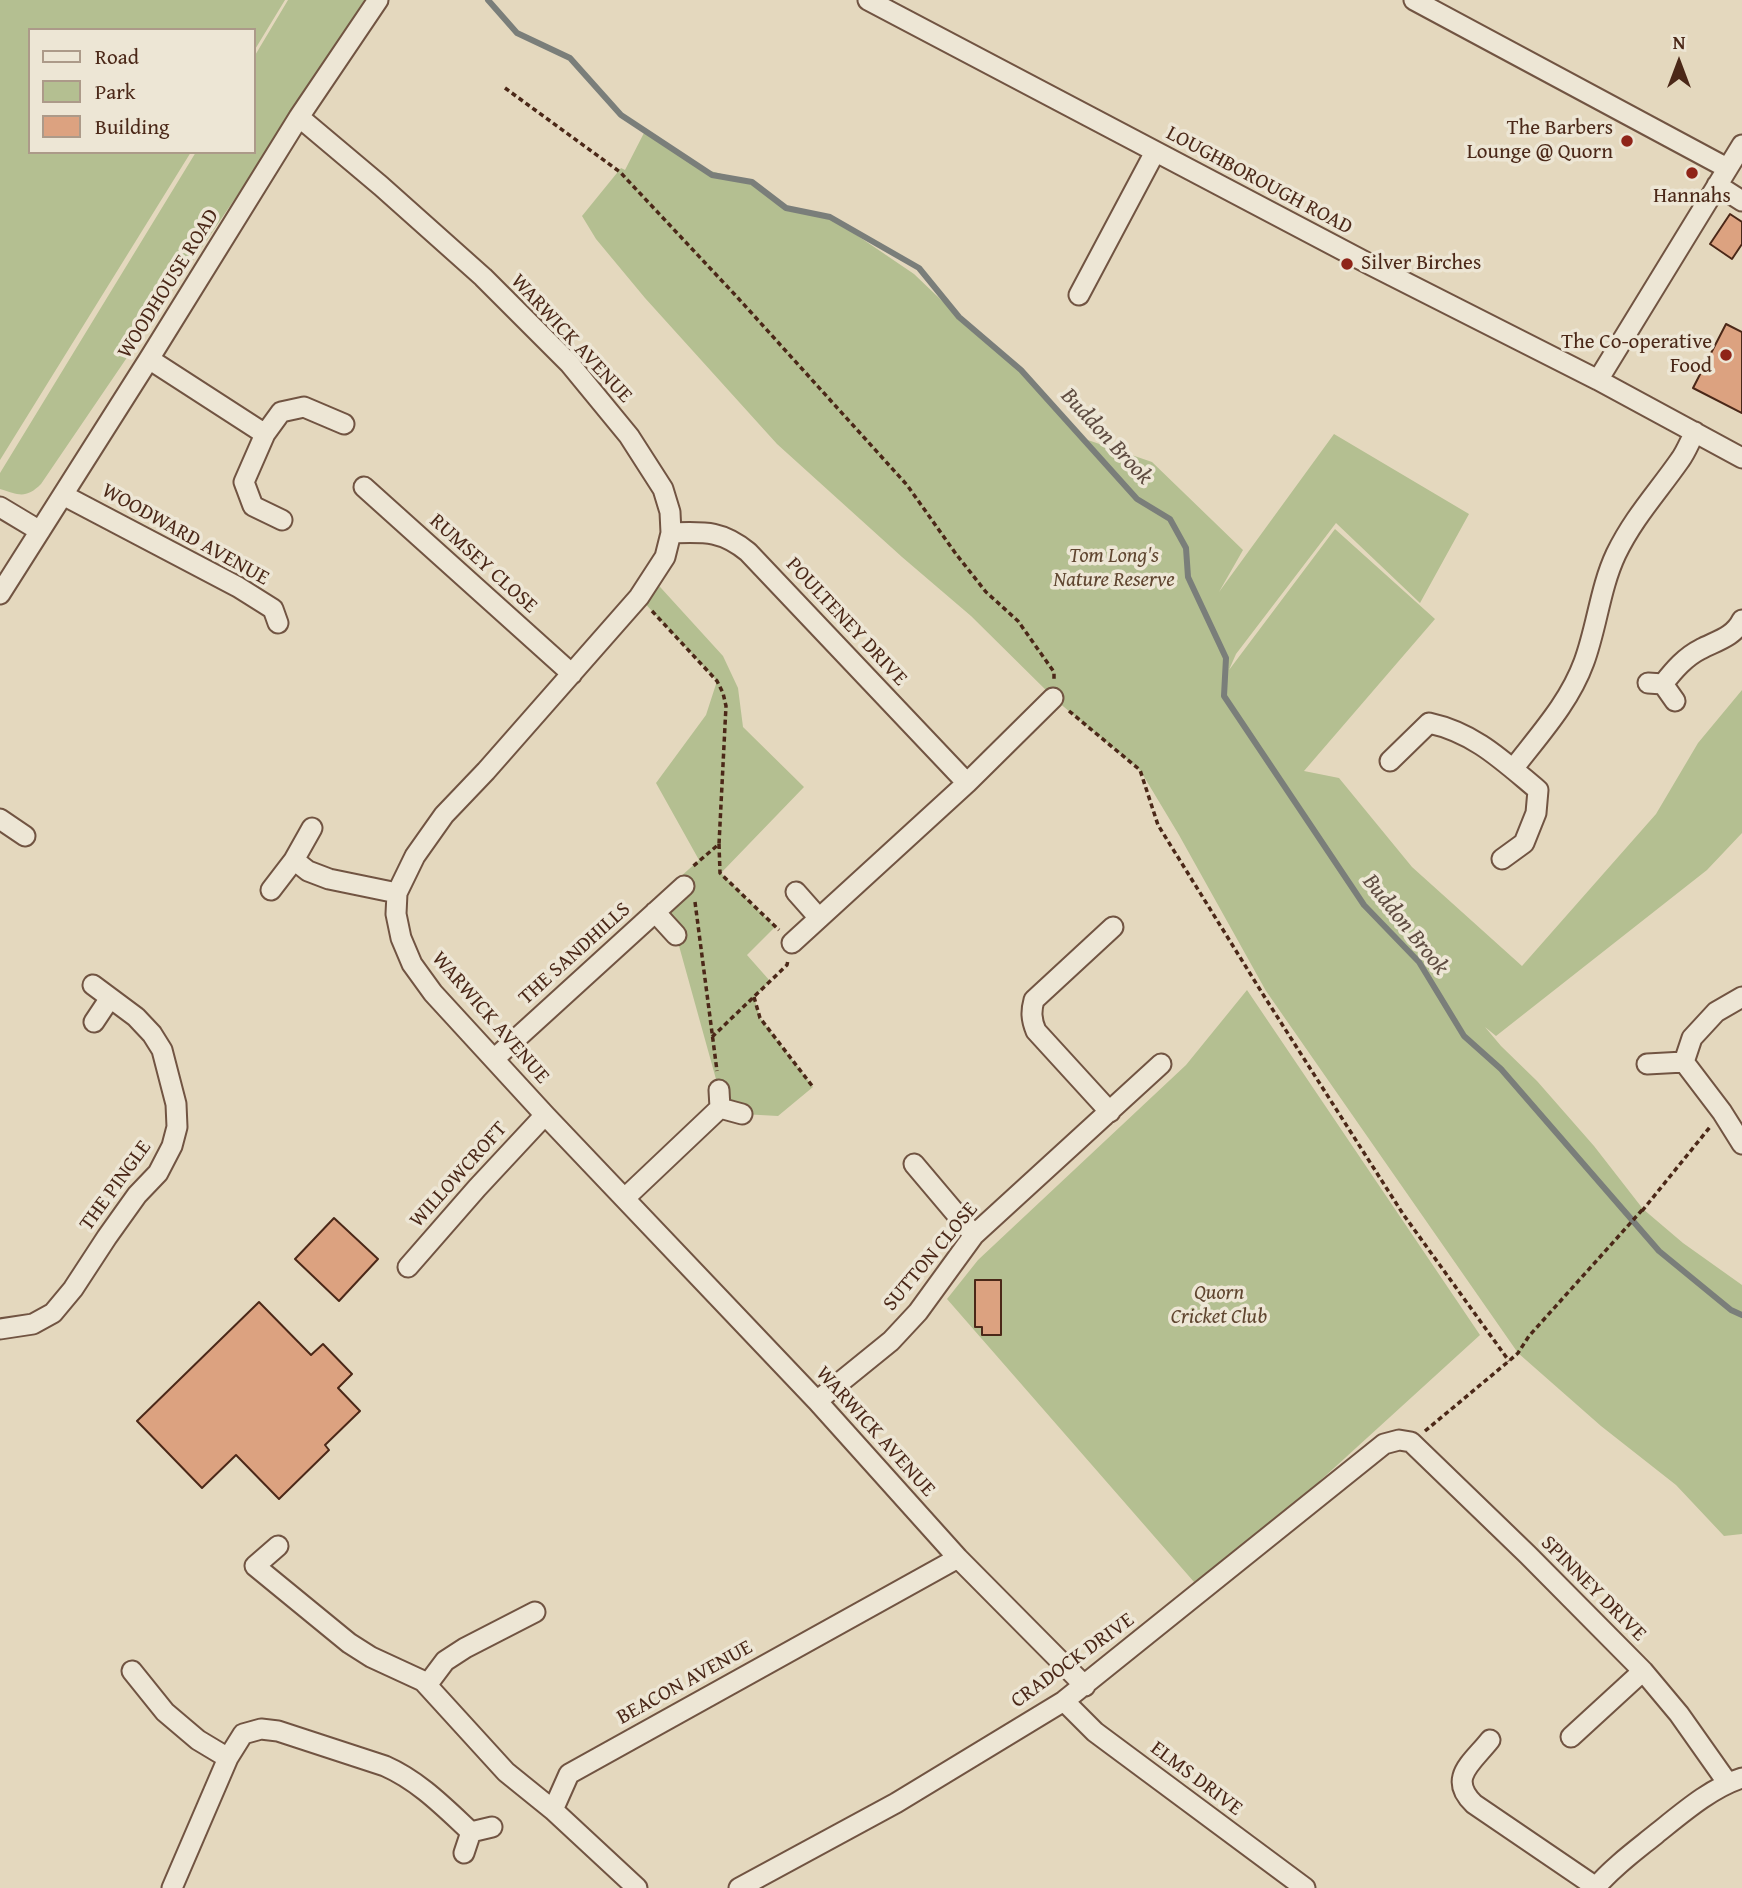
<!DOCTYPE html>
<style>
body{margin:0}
#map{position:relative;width:1742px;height:1888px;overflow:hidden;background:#e4d8be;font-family:"Gentium Book Plus",serif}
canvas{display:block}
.legend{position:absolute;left:28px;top:28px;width:228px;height:126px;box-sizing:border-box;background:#ede6d5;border:2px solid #ac9a89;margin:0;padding:9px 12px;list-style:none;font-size:21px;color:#4b2818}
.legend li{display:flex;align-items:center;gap:14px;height:35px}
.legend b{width:35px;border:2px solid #ac9a89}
.north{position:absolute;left:1644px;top:28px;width:70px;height:70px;-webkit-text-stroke:5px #ede6d5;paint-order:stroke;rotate:0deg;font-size:19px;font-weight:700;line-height:28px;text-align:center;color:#4b2818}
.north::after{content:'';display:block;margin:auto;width:24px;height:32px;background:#4b2818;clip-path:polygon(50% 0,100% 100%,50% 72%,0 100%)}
</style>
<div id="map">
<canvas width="1742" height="1888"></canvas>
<ul class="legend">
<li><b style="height:9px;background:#ede6d5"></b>Road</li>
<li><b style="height:19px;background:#b4bf91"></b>Park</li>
<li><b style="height:19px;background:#dca280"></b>Building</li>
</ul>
<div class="north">N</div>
</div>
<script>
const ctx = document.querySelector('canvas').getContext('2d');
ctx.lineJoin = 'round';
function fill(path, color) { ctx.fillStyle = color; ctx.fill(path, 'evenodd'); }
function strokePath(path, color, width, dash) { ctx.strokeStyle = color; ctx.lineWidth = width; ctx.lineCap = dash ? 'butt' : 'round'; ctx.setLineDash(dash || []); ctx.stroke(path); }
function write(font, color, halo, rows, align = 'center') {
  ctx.font = font + ' "Gentium Book Plus",serif'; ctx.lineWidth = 7; ctx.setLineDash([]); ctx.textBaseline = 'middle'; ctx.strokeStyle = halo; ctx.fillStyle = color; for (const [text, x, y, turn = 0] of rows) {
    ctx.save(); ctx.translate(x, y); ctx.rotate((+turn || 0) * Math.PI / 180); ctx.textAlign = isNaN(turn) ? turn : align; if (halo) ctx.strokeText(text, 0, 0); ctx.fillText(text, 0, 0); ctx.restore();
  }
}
fill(new Path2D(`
 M0,0H285L254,51V30H30V152H191L0,460Z
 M288,0H370L41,484C26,499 19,495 0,489V473L196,152H254V57Z
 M645,131L703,169L752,182L786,208L830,217L914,274L959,317L1027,377L1082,438L1152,462L1243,550L1219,592L1334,434L1469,514L1420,603L1336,523L1236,654L1229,670L1335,529L1435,619L1304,771L1339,778L1412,867L1522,966L1656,814L1698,743L1742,690V833L1707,870L1496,1036L1485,1027L1501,1046L1537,1081L1594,1146L1643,1209L1683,1243L1742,1285V1534L1724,1536L1676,1485L1601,1426L1518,1353L1266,991L1179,835L1140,770L1058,702L971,616L902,557L777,444L645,298L596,239L582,216L621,168L625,170Z
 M651,577L723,656L738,688L743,727L804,787L721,873L775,927L747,955L770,981L754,997L760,1018L813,1087L778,1116L742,1114L720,1108L719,1090L676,935L655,912L684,886L678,879L699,860L656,783L706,715L717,681L639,597Z
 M1247,990L1480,1335L1311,1489L1247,1555L1201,1590L947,1299L978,1260L1186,1065Z`), '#b4bf91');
strokePath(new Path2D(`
 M488,0L517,33L570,58L621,115L712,175L752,182L786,208L830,217L919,268L959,317L1021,370L1137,499L1170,519L1186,548L1188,577L1226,658L1224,696L1364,905L1419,962L1464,1036L1501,1069L1659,1251L1731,1310L1742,1315`), '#7a7e7a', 6);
const building = new Path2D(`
 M1730,214L1742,222V244L1732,259L1710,244Z
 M1726,324L1742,332V413L1693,388Z
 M334,1218L378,1259L339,1301L295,1259Z
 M975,1280H1001V1335H982V1327H975Z
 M259,1302L311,1355L323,1344L352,1374L338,1388L360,1411L325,1445L329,1450L279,1499L236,1455L202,1488L137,1421Z`);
fill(building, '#dca280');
strokePath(building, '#4b2818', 2);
const minor = new Path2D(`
 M868,0L1371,265L1598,380L1742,458
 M1414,0L1727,168
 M299,117L381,186L483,277L569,363L629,436L663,489L670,512L671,533L665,557L639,597L486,771L444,815L415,856L397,893L396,914L401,938L412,964L433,993L545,1115L817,1401L958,1558L1085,1686
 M1717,185L1742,201
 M1079,295L1155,152
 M149,359L265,434
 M1598,380L1742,145
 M364,487L572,674
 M63,495L238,587L273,609L278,623
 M0,507L40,531
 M282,520L253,506L244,482L265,434L281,412L304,407L344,424
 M671,533C704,532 721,530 748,552L967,783
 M0,594L149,359L299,117L378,0
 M1648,683L1663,684L1675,701
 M1663,684C1674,670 1685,657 1701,649C1716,641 1734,637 1742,620
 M1390,761L1429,723C1475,733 1503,761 1538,790L1536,813L1524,843L1502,859
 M1513,769C1539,735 1569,703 1584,662C1597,627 1600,588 1616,554C1634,517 1657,493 1680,460C1686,452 1690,441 1695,432
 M0,819L25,836
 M294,860L308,871L329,879L397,893
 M271,890L294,860L312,828
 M796,892L819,918
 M655,912L676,935
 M792,943L967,783L1053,698
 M94,1022L110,998
 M494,1059L684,886
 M1684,1062L1692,1038L1716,1012L1742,997
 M1647,1064L1684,1062L1722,1112L1742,1144
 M719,1090L720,1108L742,1114
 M1110,1112L1036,1031C1031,1019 1031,1011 1034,1000L1113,927
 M914,1164L974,1235
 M625,1198L720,1108
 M408,1267L477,1188L545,1115
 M0,1329L33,1324L53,1313L73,1289L107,1237L137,1195L158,1173L172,1146L177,1127L176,1104L162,1050L152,1034L136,1017L93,985
 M817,1401L891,1341L918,1312L974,1235L1161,1064
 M278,1546L255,1566L349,1643L371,1657L423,1681L506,1772L553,1810
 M132,1671L165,1712L198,1740L228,1758
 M427,1685L445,1661L465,1648L535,1612
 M1064,1701L1095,1732L1305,1888
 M1571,1737L1643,1671
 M1490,1740C1472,1763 1447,1778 1474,1804L1596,1887
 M464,1853L471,1832L492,1827
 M172,1888L228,1758L243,1734L261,1729L278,1731L385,1766C419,1781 444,1807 471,1832
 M637,1888L553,1810L569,1774L958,1558
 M739,1888L896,1803L1064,1701L1384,1444L1399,1440L1411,1442L1528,1555L1643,1671L1679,1714L1727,1782
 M1595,1888C1613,1867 1635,1851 1656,1834C1681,1814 1712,1787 1742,1778`);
strokePath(minor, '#715442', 23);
strokePath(new Path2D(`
 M505,88L620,172L738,298L907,485L956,554L986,592L1018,621L1054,672V680
 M652,611L717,681L723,693L726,706L719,844L691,868
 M1069,711L1140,770L1158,825L1264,996L1403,1214L1509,1361
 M719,844L720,873L779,930
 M695,902L717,1071
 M754,997L760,1018L813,1087
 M712,1037L787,965L788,960
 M1642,1211L1710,1127
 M1425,1431L1509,1361L1518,1353L1529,1336L1643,1209`), '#4b2818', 3.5, [5, 3.5]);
strokePath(minor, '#ede6d5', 19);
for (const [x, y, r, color] of [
 [1627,141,7,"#8f2418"],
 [1692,173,7,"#8f2418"],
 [1347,264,7,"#8f2418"],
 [1726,355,7,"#8f2418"]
]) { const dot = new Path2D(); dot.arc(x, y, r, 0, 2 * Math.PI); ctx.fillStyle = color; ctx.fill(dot); strokePath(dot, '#ede6d5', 2.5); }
write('21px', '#4b2818', '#ede6d5', [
 ["The Barbers",1613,129],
 ["Lounge @ Quorn",1613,153],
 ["Hannahs",1692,197,"center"],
 ["Silver Birches",1361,264,"left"],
 ["The Co-operative",1712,343],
 ["Food",1712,367]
], 'right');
write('21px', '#4b2818', '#ede6d5', [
 ["LOUGHBOROUGH ROAD",1259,181,28],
 ["WOODHOUSE ROAD",169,284,-58],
 ["WARWICK AVENUE",571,339,47],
 ["WOODWARD AVENUE",185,535,29],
 ["RUMSEY CLOSE",483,564,42],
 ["POULTENEY DRIVE",846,622,47],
 ["THE SANDHILLS",575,954,-42],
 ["WARWICK AVENUE",490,1018,49],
 ["WILLOWCROFT",459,1175,-48],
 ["THE PINGLE",116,1186,-54],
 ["SUTTON CLOSE",931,1257,-50],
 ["WARWICK AVENUE",875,1432,48],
 ["SPINNEY DRIVE",1593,1589,45],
 ["CRADOCK DRIVE",1073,1661,-36],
 ["BEACON AVENUE",685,1683,-29],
 ["ELMS DRIVE",1196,1779,37]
]);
write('italic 21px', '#604630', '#ede6d5', [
 ["Tom Long's",1114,557],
 ["Nature Reserve",1114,581],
 ["Quorn",1219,1294],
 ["Cricket Club",1219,1318]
]);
write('italic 23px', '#5f4c41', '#ede6d5', [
 ["Buddon Brook",1106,437,47],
 ["Buddon Brook",1405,925,51]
]);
</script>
